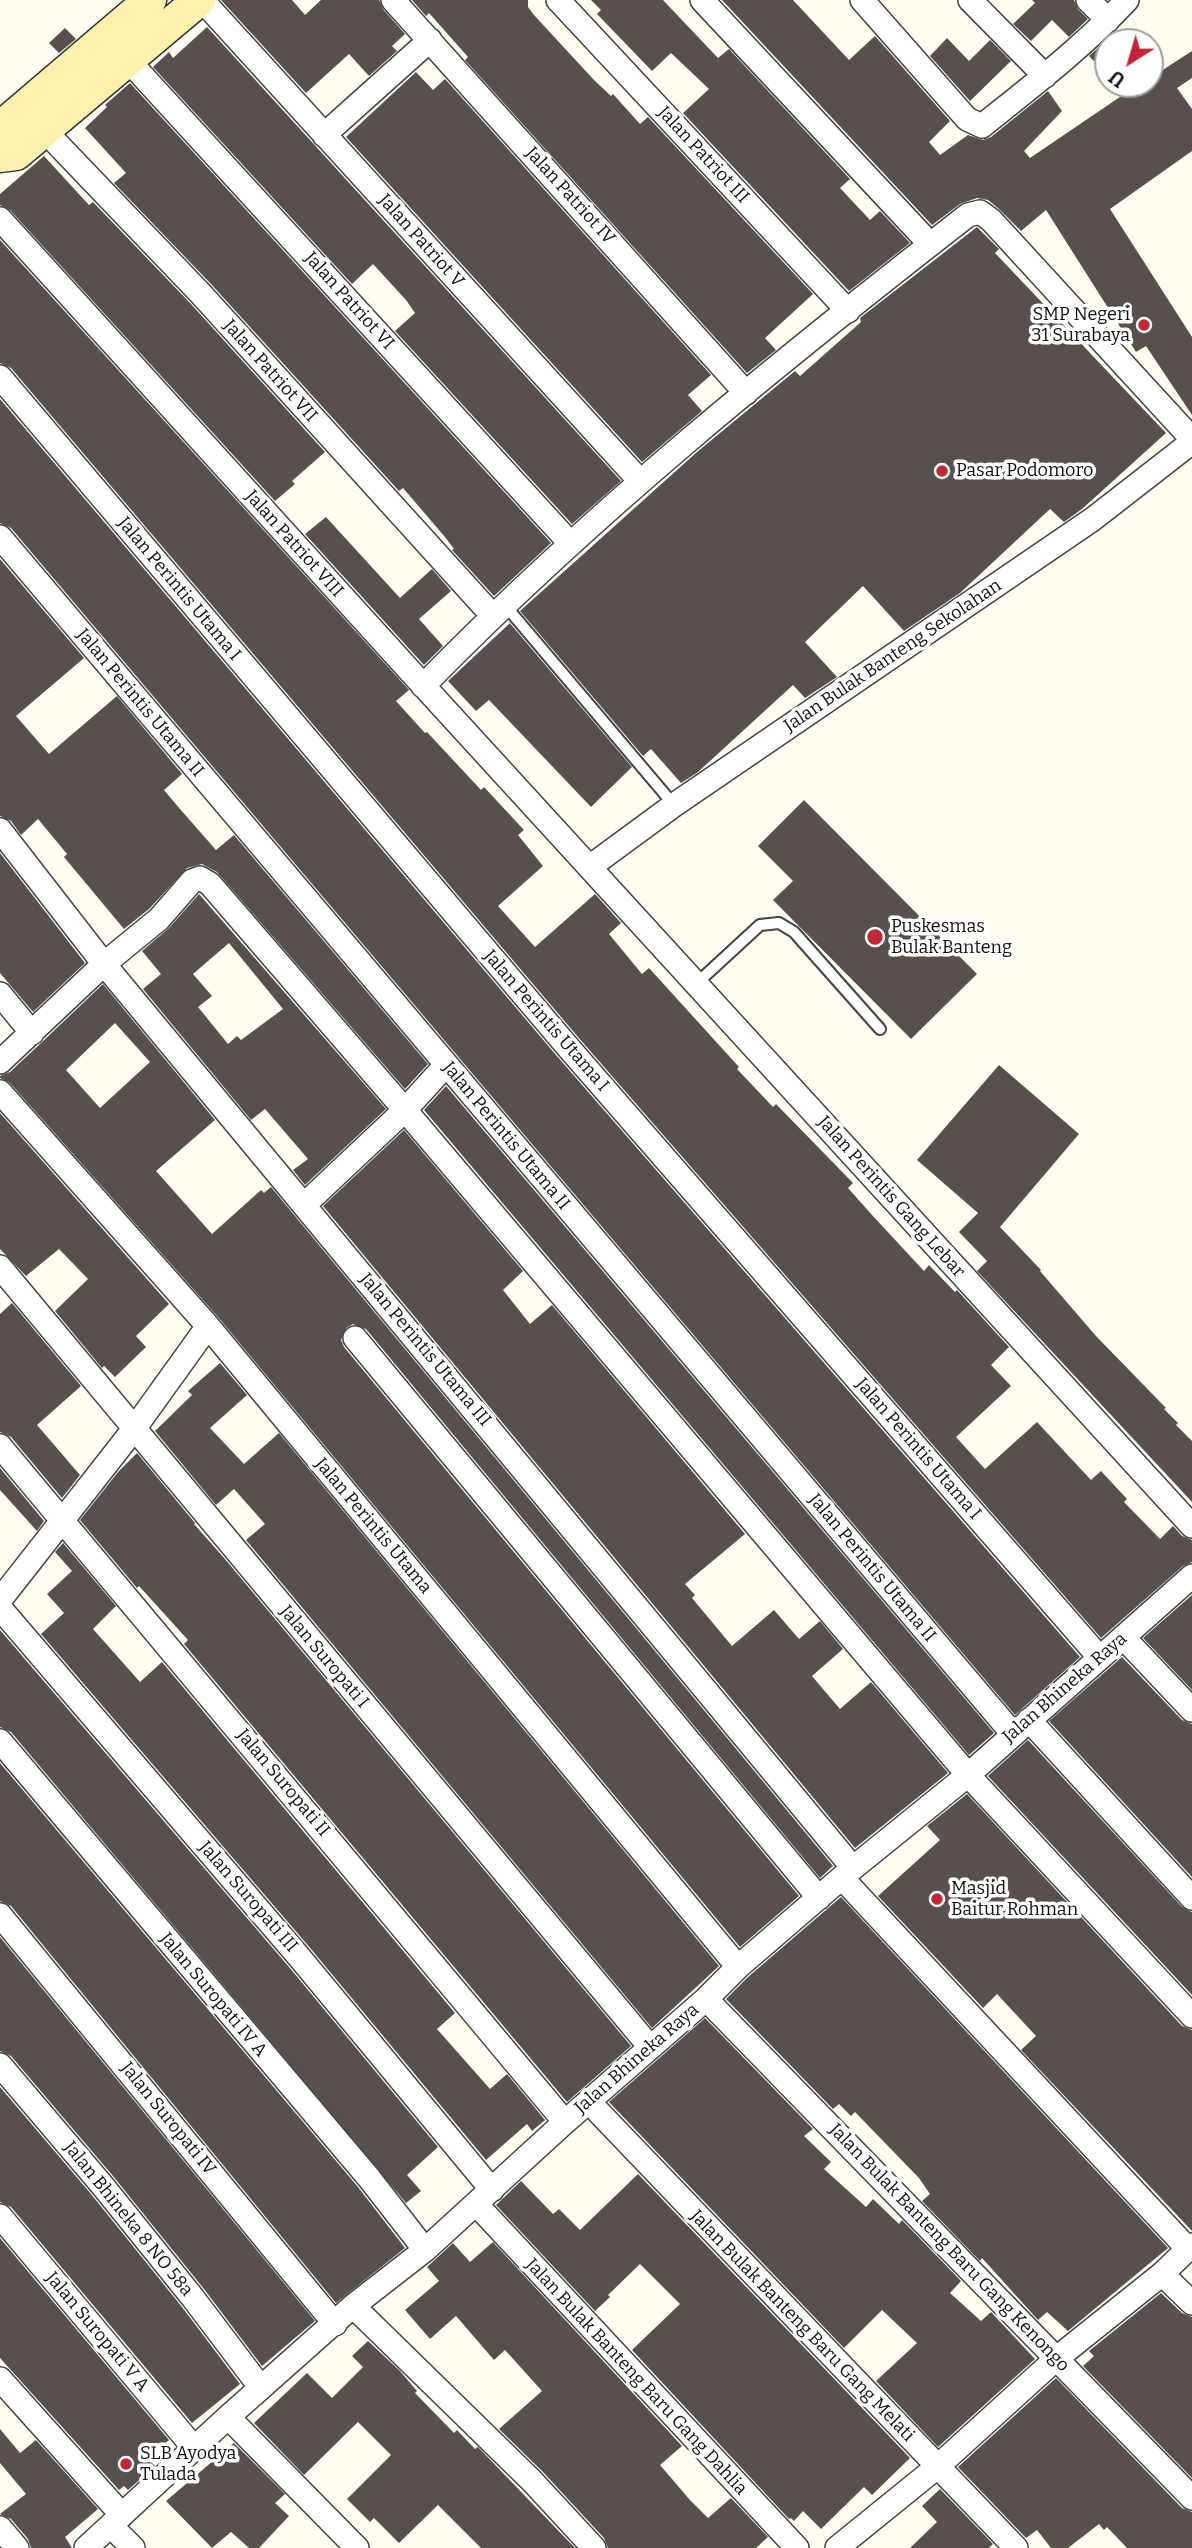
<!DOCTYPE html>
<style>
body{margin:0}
#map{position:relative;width:1192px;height:2548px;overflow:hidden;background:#fffcf2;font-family:Bitter,serif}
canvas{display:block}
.north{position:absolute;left:1094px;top:28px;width:70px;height:70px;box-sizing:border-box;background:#fff;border:2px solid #9f9f9f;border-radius:50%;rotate:217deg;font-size:19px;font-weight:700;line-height:28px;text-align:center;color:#101010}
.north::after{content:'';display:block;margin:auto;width:24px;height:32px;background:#bf2836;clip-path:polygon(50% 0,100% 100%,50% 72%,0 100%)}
</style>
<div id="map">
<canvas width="1192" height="2548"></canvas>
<div class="north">U</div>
</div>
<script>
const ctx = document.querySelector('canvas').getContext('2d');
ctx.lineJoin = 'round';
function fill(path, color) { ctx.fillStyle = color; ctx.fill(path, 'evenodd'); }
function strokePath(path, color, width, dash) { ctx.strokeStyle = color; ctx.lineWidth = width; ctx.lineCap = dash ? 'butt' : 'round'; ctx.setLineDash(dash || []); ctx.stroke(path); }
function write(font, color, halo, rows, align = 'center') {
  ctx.font = font + ' Bitter,serif'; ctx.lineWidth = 7; ctx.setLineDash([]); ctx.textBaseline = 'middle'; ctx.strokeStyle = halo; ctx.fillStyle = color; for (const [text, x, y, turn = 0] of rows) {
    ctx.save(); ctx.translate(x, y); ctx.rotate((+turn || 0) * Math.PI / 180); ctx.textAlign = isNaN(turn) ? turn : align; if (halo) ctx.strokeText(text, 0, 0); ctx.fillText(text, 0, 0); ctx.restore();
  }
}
fill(new Path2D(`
 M221,0H292L305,15L321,0H379L383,9L405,34L392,46L397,51L369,76L349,54L306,93Z
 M412,0H528V7L534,15L594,80L611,96L613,94L640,124L648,117L813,294L765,338L776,350L747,373L465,60L468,57L429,13L426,16Z
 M591,0H663L718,58L729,49L850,179L840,188L870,220L880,211L910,243L849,291L683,113L709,89L671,53L652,71L597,14L601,10Z
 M722,0H793L849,60L875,36L950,121L929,142L940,155L968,135L983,140L991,137L1048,91L1062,111L1024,151L1030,158L1139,84H1150V76L1157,71L1158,73L1192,51V78L1177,88L1192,109V151L1110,209L1192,337V415L1146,346L1136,352L1046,210L1021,231L999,209L988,200L977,198L960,204L932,225Z
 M1032,0H1074L1078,9L1088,19L1069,37L1052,20L1031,41L1013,24L1035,3Z
 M207,27L621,481L572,524L395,331L415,313L406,300L373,264L352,284L153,67L169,52L173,58Z
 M65,28L76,39L59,53L49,43Z
 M1113,34L1121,42H1108V61L1101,68L1089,56Z
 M947,38L969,61L990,40L1011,61L970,101L930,56Z
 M416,72L433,90L445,79L711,375L688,395L702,411L642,462L346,137Z
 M130,83L551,543L494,596L452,550L454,549L445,537L403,488L399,491L211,284L114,183L126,173L85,128L107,107L105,105Z
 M44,156L89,205L93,202L191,304L325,452L292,481L295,484L275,501L10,210L0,205V194Z
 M977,227L999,249L995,253L1166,433L1082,509L1064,522L1050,509L960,593L904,631L863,586L805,642L837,677L805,698L793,685L698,772L681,783L651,749L643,756L520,611L697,452L795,371L800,376L861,322L860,318Z
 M0,240L409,690L396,701L425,733L427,732L481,790L484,787L524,830L518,835L543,866L498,906L535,947L595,894L621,923L609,934L642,974L649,968L739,1067L737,1069L773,1107L776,1104L853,1183L848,1188L872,1215L924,1271L929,1265L955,1292L957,1290L1009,1347L991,1365L1011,1386L956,1437L985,1469L1037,1422L1091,1480L1101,1471L1127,1499L1124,1502L1160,1539L1173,1526L1182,1536L1192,1540V1562L1183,1566L1101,1638L578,1037L11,368L0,363Z
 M0,399L556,1055L1080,1657L1015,1715L11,528L0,523Z
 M326,517L400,598L432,569L451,591L419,619L443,646L424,665L305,534Z
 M0,559L84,658L16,716L49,754L117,696L182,774L164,790L180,809L216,850L234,835L428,1064L405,1089L217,872L202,864L187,868L149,909L124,929L64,857L67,854L38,819L21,835L11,821L0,816Z
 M508,621L632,767L591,807L489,700L476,711L448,681L510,623Z
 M804,800L977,974L911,1039L773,900L793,881L758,846Z
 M0,853L85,963L33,1012L0,973Z
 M199,894L386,1109L305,1185L293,1170L308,1159L265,1109L251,1120L143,989L161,974L142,951L169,928ZM229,943L283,1009L241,1040L237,1036L228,1044L198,1007L212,996L193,974Z
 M103,984L215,1120L156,1171L212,1234L261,1190L264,1193L271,1187L833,1866L820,1878L366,1329L353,1324L346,1328L341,1340L344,1347L799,1896L740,1947L218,1317L10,1083L0,1078V1076L10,1072L41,1043ZM115,1023L150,1062L100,1108L66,1070Z
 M999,1065L1079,1134L1000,1227L1041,1270L1040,1271L1096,1336L1166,1408L1164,1409L1178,1423L1176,1425L1192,1441V1502L977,1271L987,1261L959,1232L978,1213L917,1160Z
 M446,1086L994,1733L969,1755L424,1110Z
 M0,1113L169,1304L136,1336L146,1347L115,1377L104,1366L102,1368L55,1311L88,1279L59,1249L26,1276L0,1249Z
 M404,1130L523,1271L503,1290L530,1324L552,1305L745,1534L685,1584L695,1595L692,1598L732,1646L774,1610L799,1639L820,1621L843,1649L812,1676L840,1709L871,1682L948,1773L855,1848L323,1206Z
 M12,1303L81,1386L37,1425L80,1475L62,1498L11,1437L0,1432V1314Z
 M220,1363L247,1395L210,1428L244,1464L279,1433L719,1966L652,2028L246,1540L265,1524L234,1489L216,1505L155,1431L192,1395L188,1391Z
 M137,1453L195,1523L194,1524L225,1559L631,2046L567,2102L184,1644L188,1640L139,1586L137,1588L80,1520L118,1472Z
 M0,1468L44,1521L37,1531L0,1490Z
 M63,1543L116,1606L93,1629L140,1682L162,1662L455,2013L437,2029L490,2089L507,2074L545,2120L532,2131L527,2124L486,2160L311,1949L41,1634L64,1613L47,1594L72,1571L55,1552Z
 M1192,1595V1690L1143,1638Z
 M0,1630L289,1967L438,2147L407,2175L421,2191L406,2203L11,1732L0,1727Z
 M1122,1657L1182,1720L1192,1724V1877L1049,1721Z
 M1028,1740L1182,1907L1192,1912V1995L988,1776Z
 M0,1763L358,2187L405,2248L336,2303L11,1906L0,1901Z
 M967,1794L1182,2026L1192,2030V2231L1021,2050L1036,2036L997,1994L983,2008L878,1896L940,1840L927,1826Z
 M841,1897L1168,2248L1068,2331L1047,2312L1038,2320L982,2258L980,2261L922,2201L930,2194L919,2178L855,2112L851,2116L839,2104L833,2109L726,1999L748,1977Z
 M0,1937L315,2321L262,2366L204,2289L113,2176L11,2056L0,2051Z
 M705,2018L813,2129L804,2136L831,2162L824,2169L866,2207L873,2199L899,2224L902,2220L961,2281L950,2293L981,2321L991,2312L1035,2359L938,2447L876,2381L917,2343L882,2310L844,2348L609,2102Z
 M0,2087L91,2194L182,2307L240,2384L192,2423L11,2207L0,2202Z
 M638,2174L910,2458L872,2495L864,2487L821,2529L803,2511L794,2521L791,2518L789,2519L632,2350L680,2304L640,2264L608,2295L610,2297L595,2311L496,2205L521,2181L553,2214L559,2209L580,2230Z
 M0,2238L169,2440L148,2459L155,2466L128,2490L124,2486L119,2490L0,2358Z
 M493,2242L682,2446L660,2465L690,2500L708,2518L731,2498L768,2537L756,2548H608L604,2538L542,2471L499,2429L542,2391L505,2350L494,2360L456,2316L430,2339L405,2310L439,2281L427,2267L453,2243L470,2262Z
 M1161,2293L1182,2313L1192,2317V2478L1083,2366L1094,2356L1089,2351Z
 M368,2341L400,2371L417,2391L415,2393L454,2433L457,2430L475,2449L478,2447L575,2548H481L438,2505L399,2543L374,2518L370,2522L347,2499L391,2455L358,2422L304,2475L254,2423L307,2373L332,2398L363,2367L352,2356Z
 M1056,2378L1182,2508L1192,2512V2548H1127L1107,2527L1104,2530L1099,2524L1068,2548H1051L1037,2530L1026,2538L958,2467Z
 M0,2429L20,2453L36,2440L98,2509L65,2537L72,2548H31L28,2539L11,2519L0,2514L26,2494L0,2463Z
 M234,2443L285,2494L275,2503L289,2516L259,2548H249L231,2532L212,2548L166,2501Z
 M940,2489L993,2544L989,2548H910L937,2522L922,2506Z`), '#58504c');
const lane = new Path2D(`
 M504,604L674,805
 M697,983L760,925L779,923L794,932L880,1029`);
const street = new Path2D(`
 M202,0L640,481
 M393,0L746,393
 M558,0L848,311
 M702,0L930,244
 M862,0L967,119L982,126C1032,86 1083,47 1127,0
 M970,0L1045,76
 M1088,0L1108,20
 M127,59L570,543
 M44,130L201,294L492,615
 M324,135L430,40
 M0,219L420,682L1192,1526
 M0,377L567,1046L1100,1658
 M0,537L1013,1734
 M423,686C591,514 779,362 968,215L980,212L991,220L1192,439
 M0,830L104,964L853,1868
 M591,866L674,805L1093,519L1192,442
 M0,994L32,1033
 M0,1062L104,964L159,919L192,881L200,878L210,884L405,1110L968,1775L1192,2016
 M0,1092L208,1326L738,1967
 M304,1205L405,1110L446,1065
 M0,1267L650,2047
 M355,1338L819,1898
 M0,1446L565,2122
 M0,1600L134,1429L208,1326
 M0,1608L300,1958L492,2190
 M1123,1637L1192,1710
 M1029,1720L1192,1898
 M0,1741L369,2178L425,2250
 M842,1878L1188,2249
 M0,1915L335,2324
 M706,1999L1192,2498
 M0,2065L102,2185L193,2298L261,2388
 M589,2102L1016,2548
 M477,2205L797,2548
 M0,2216L194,2448
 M1162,2274L1192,2303
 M353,2306L532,2481L594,2548
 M0,2379L122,2515
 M228,2417L357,2548
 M111,2526L133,2548
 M0,2528L17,2548
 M86,2548L228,2417L353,2306L425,2250L565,2122L706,1999L738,1967L853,1868L968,1775L1192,1576
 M837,2548L937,2467L1057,2358L1162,2274L1192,2245`);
const secondary = new Path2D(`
 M0,128L150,0
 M0,156L16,154L199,0`);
strokePath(lane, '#434343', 14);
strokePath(street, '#434343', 26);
strokePath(secondary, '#323232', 35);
strokePath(lane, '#fff', 10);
strokePath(street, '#fff', 23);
strokePath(secondary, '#fef1af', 32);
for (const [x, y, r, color] of [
 [1144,325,7,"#bf2836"],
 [942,471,7,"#bf2836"],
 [875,937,9,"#bf2836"],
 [937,1899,7,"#bf2836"],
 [126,2464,7,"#bf2836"]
]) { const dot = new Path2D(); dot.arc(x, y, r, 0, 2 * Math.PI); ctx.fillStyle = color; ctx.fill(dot); strokePath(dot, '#fff', 2.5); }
write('18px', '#101010', '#fff', [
 ["Jalan Patriot III",703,155,47],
 ["Jalan Patriot IV",570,196,48],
 ["Jalan Patriot V",421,241,48],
 ["Jalan Patriot VI",349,301,48],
 ["Jalan Patriot VII",270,371,48],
 ["Jalan Patriot VIII",294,544,48],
 ["Jalan Perintis Utama I",179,589,50],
 ["Jalan Bulak Banteng Sekolahan",893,656,-34],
 ["Jalan Perintis Utama II",140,703,50],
 ["Jalan Perintis Utama I",546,1021,49],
 ["Jalan Perintis Utama II",506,1136,50],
 ["Jalan Perintis Gang Lebar",891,1197,48],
 ["Jalan Perintis Utama III",425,1350,50],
 ["Jalan Perintis Utama I",918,1449,49],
 ["Jalan Perintis Utama",373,1526,50],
 ["Jalan Perintis Utama II",872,1568,50],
 ["Jalan Suropati I",324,1657,50],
 ["Jalan Bhineka Raya",1065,1688,-41],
 ["Jalan Suropati II",283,1783,50],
 ["Jalan Suropati III",248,1897,49],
 ["Jalan Suropati IV A",213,1995,50],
 ["Jalan Bhineka Raya",637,2059,-41],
 ["Jalan Suropati IV",168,2119,51],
 ["Jalan Bhineka 8 NO 58a",128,2219,51],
 ["Jalan Bulak Banteng Baru Gang Kenongo",949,2248,46],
 ["Jalan Bulak Banteng Baru Gang Melati",802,2326,46],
 ["Jalan Suropati V A",97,2332,50],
 ["Jalan Bulak Banteng Baru Gang Dahlia",636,2377,47]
]);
write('18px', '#101010', '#fff', [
 ["SMP Negeri",1130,315,"right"],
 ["31 Surabaya",1130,336,"right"],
 ["Pasar Podomoro",956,471],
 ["Puskesmas",891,927],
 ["Bulak Banteng",891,948],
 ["Masjid",951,1889],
 ["Baitur Rohman",951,1910],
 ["SLB Ayodya",140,2454],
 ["Tulada",140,2475]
], 'left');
</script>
